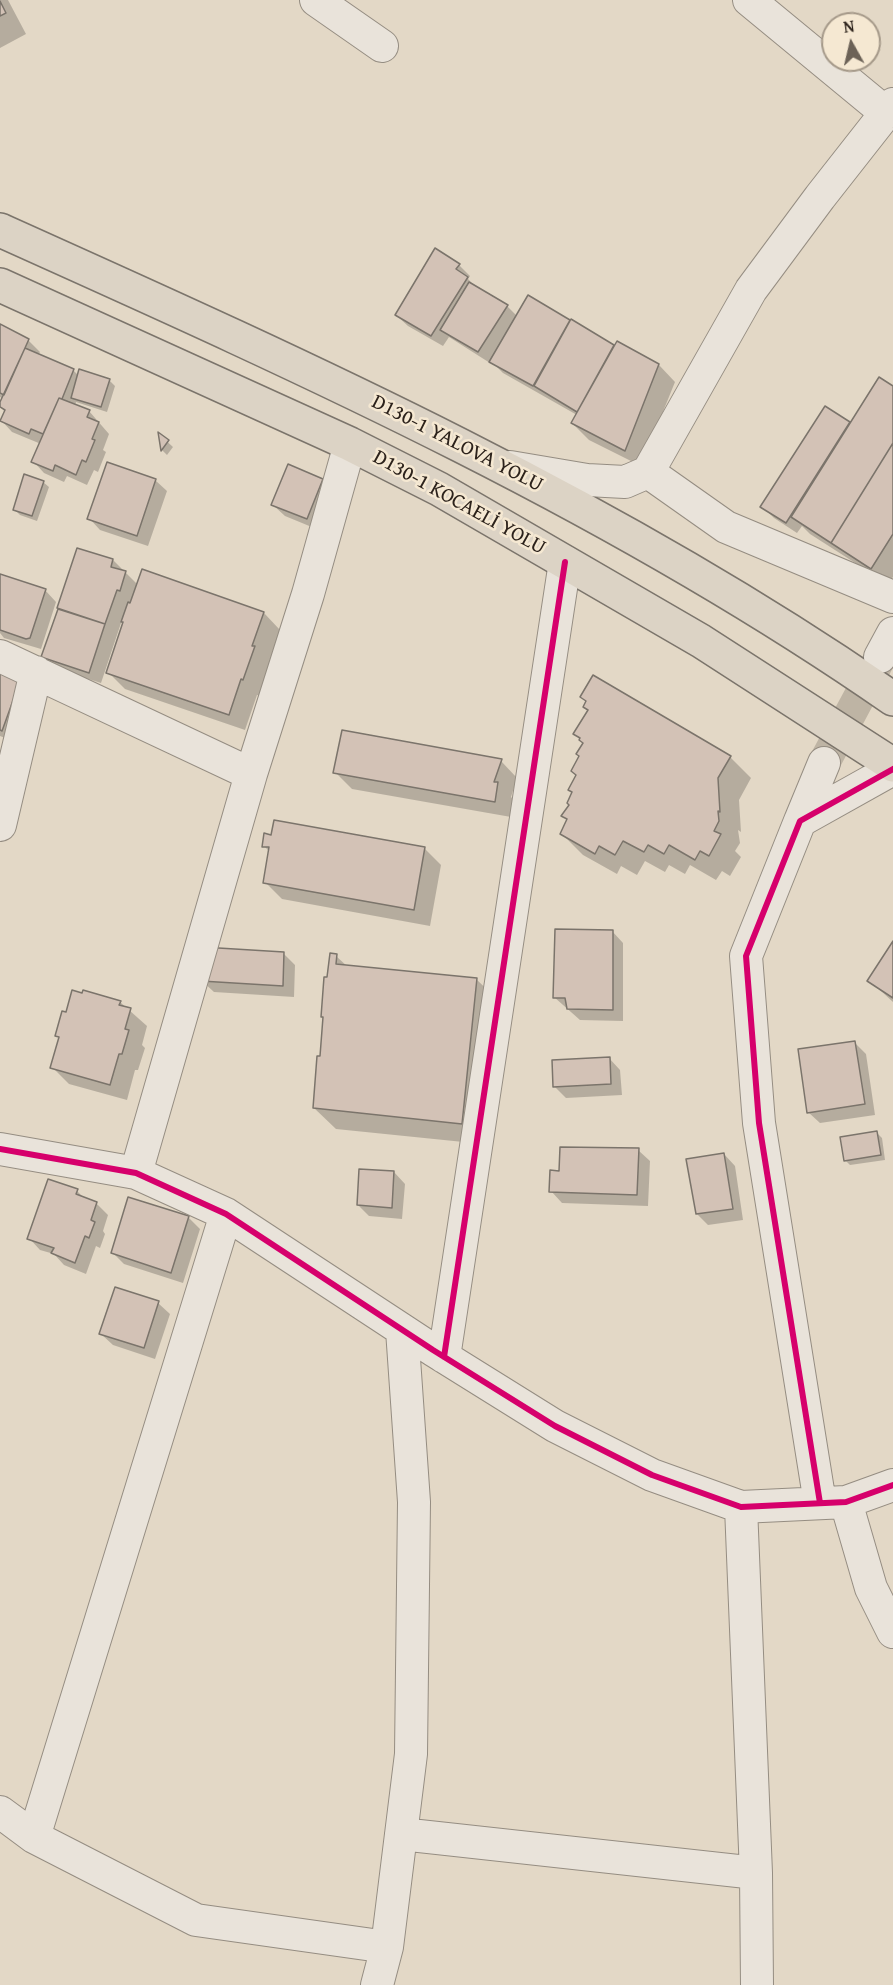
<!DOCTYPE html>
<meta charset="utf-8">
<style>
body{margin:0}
#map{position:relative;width:893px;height:1985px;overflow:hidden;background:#e3d8c6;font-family:"Gentium Book Plus",serif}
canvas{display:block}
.north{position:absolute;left:821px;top:12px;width:60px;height:60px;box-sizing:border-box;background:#f5e8d2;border:2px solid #a59989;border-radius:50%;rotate:352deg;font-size:16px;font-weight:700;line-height:24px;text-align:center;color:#2c221b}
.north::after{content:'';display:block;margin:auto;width:21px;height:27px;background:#6c6257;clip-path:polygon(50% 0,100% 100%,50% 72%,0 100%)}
</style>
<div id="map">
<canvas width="893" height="1985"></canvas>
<div class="north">N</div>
</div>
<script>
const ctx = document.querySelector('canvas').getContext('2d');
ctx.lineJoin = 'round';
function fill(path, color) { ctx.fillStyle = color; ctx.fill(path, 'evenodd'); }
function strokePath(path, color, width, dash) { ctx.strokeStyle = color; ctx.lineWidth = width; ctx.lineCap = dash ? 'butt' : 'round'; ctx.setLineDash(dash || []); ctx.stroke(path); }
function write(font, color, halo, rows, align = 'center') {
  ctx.font = font + ' "Gentium Book Plus",serif'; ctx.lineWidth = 5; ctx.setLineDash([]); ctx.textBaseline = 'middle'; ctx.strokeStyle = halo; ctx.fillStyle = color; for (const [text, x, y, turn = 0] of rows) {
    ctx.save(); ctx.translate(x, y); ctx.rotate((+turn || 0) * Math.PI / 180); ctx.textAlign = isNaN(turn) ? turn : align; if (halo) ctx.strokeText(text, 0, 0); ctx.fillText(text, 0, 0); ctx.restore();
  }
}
fill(new Path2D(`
 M0,0H8L26,34L0,48Z
 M459,265L470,276L468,279L479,290L507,306L517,316L528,297L615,347L617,343L659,365L675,382L641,466L589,440L572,423L577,415L503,373L491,361L490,363L449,337L443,346L408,326L396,315Z
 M0,325L28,340L40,352L38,355L73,370L79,376L109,380L115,386L107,412L76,402L75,406L89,411L109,434L103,450L106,452L98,472L94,470L87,485L67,476L64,482L44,473L33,461L41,444L12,432L1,420L5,412L0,406L3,399L0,397Z
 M893,387V577L888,584L810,534L802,526L797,533L774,518L762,506L825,408L851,425Z
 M160,435L173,447L167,455L162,450Z
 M155,480L167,491L148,546L100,530L89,518Z
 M322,480L334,491L319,530L285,516L273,505Z
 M43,482L49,487L37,521L20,515L14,509Z
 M78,550L113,560L138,585L143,571L264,613L280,630L269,662L270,664L260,696L257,695L245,730L125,689L108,672L125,623L122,620L101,683L54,668L43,657Z
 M0,576L45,590L56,602L41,649L4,638L0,633Z
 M0,663L23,671L13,741L0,736Z
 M582,697L730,757L751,778L739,800L741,832L738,830L740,843L735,851L741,857L730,876L722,871L716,880L690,865L685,874L669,865L665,872L645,861L637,875L621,866L617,874L583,855L562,834L568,821L563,816L570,805L573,794L569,790L577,776L584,744L575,734L589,711L587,703Z
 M501,761L517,778L511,797L514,800L511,817L352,789L335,772Z
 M264,846L424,848L441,865L430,926L282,899L265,882L270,852Z
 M612,931L623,943V1021L580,1020L554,997Z
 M893,943V1002L869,980Z
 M284,954L295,965L294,997L214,992L202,981Z
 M336,956L348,967L476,979L498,1000L483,1144L336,1129L314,1108L322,1058L328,979Z
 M120,1002L147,1026L142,1045L145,1048L138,1070H135L127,1100L69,1084L52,1067L60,1039L57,1036Z
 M855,1043L866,1054L875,1115L820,1123L808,1112Z
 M609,1058L620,1070L622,1095L566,1098L554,1086Z
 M876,1132L882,1138L885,1160L850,1165L845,1160Z
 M638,1150L650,1161L648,1206L562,1203L551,1191L560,1172Z
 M724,1154L735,1166L743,1220L708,1225L697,1214Z
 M394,1172L405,1184L402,1219L369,1216L358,1205Z
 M77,1191L85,1199L96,1203L108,1215L103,1231L105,1234L100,1248L96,1246L86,1274L64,1265L54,1254L40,1250L29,1238Z
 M188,1217L200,1229L183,1283L124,1264L113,1253Z
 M158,1303L170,1314L155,1359L113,1345L101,1334Z`), '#0003');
const building = new Path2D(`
 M0,1L6,13L0,16Z
 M435,248L460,264L456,269L468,277L431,336L395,315Z
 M469,282L508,305L478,352L440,330Z
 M528,295L570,320L533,386L489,362Z
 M571,319L614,345L577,412L534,386Z
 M0,324L29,339L4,395L0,393Z
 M617,341L659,364L625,451L571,423Z
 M25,348L74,369L62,399L59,398L43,434L31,429L29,434L0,421L5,410L0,407V402Z
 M79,369L110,379L101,407L71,398Z
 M879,377L893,386V443L831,543L791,517Z
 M59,398L90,410L87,417L99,422L92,439L95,440L86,462L82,460L76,475L55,465L53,471L31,462Z
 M825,406L850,422L786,523L760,507Z
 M158,432L169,440L161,451Z
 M893,443V534L871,569L831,543Z
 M107,462L156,479L137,536L87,519Z
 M288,464L323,479L307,519L271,505Z
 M24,474L44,481L32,516L13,510Z
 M77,548L113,559L111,567L126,571L120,591L117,590L105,624L57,608Z
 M142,569L264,612L252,646H255L243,680L241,679L229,715L106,673L123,622H121L128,602L130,603Z
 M0,574L46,589L30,638L26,639L0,630Z
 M58,609L105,624L89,673L41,657Z
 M0,661L24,670L2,731L0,730Z
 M593,675L731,756L718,778L720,812L718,811L719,821L714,831L721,834L709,856L700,851L695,860L669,845L664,854L648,845L644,852L623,841L615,855L599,846L595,854L560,834L567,819L561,816L569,805L567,803L572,792L568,790L576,775L571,771L579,756L576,754L583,743L579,740L580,738L573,734L588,710L583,707L586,701L580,697Z
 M342,730L502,759L494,782H498L495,802L333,773Z
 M274,820L425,847L414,910L263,883L269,847H262L264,833L271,835Z
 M555,929L613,930V1010L567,1009L565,998H553Z
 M893,941V998L867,981Z
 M202,947L284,952L283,986L201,981Z
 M330,953L337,954L336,964L477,978L462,1124L313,1108L317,1056H320L323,1017H321L324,977H327Z
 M72,990L82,993L83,990L121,1001L119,1005L131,1008L125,1029L129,1030L122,1054H119L110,1085L50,1068L59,1037L55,1036L62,1011L66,1012Z
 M855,1041L865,1104L807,1113L798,1049Z
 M610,1057L611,1084L553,1087L552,1060Z
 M877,1131L881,1155L844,1161L840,1137Z
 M560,1147L639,1148L637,1195L549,1192L550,1170L559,1171Z
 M724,1153L733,1209L696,1214L686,1159Z
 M359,1169L394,1171L392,1208L357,1205Z
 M48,1179L78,1189L76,1194L97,1202L91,1220L95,1222L89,1238L85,1236L75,1263L51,1253L54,1248L27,1239Z
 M128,1197L189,1216L171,1273L111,1253Z
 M115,1287L159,1301L144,1348L99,1334Z`);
fill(building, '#d3c2b6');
strokePath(building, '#7b746b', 1.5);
strokePath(new Path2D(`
 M824,763L880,658`), '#beb4a4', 32, [32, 16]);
const minor = new Path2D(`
 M316,0L382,46
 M749,0L886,113
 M510,467L587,480L625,482L648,472L751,290L820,197L893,104
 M648,472L726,527L893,597
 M0,656L251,774
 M880,657L893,633
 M800,821L824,763
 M0,825L36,672
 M0,1149L136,1173L226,1214L433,1350L555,1426L652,1475L741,1507L846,1502L893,1485
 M136,1173L251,774L308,594L350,444
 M444,1357L565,562
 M846,1502L871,1588L893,1632
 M820,1503L759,1123L746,956L800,821L893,769
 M741,1507L756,1873L757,1985
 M0,1812L34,1837L196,1920L387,1947
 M401,1834L756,1873
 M34,1837L226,1214
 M377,1985L387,1947L411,1754L414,1502L402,1330`);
const highway = new Path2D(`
 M0,230C307,368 615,506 893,699
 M0,285L350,444L439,489L701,641L893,765`);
strokePath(minor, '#958d82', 34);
strokePath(highway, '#7b746b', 36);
strokePath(minor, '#e9e3da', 32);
strokePath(highway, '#dcd3c5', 33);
strokePath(new Path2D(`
 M0,1149L136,1173L226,1214L433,1350L555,1426L652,1475L741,1507L846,1502L893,1485
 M444,1357L565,562
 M820,1503L759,1123L746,956L800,821L893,769`), '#d6006c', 6);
write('21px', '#2c221b', '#f5e8d2', [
 ["D130-1 YALOVA YOLU",457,444,27],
 ["D130-1 KOCAELİ YOLU",459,503,29]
]);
</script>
